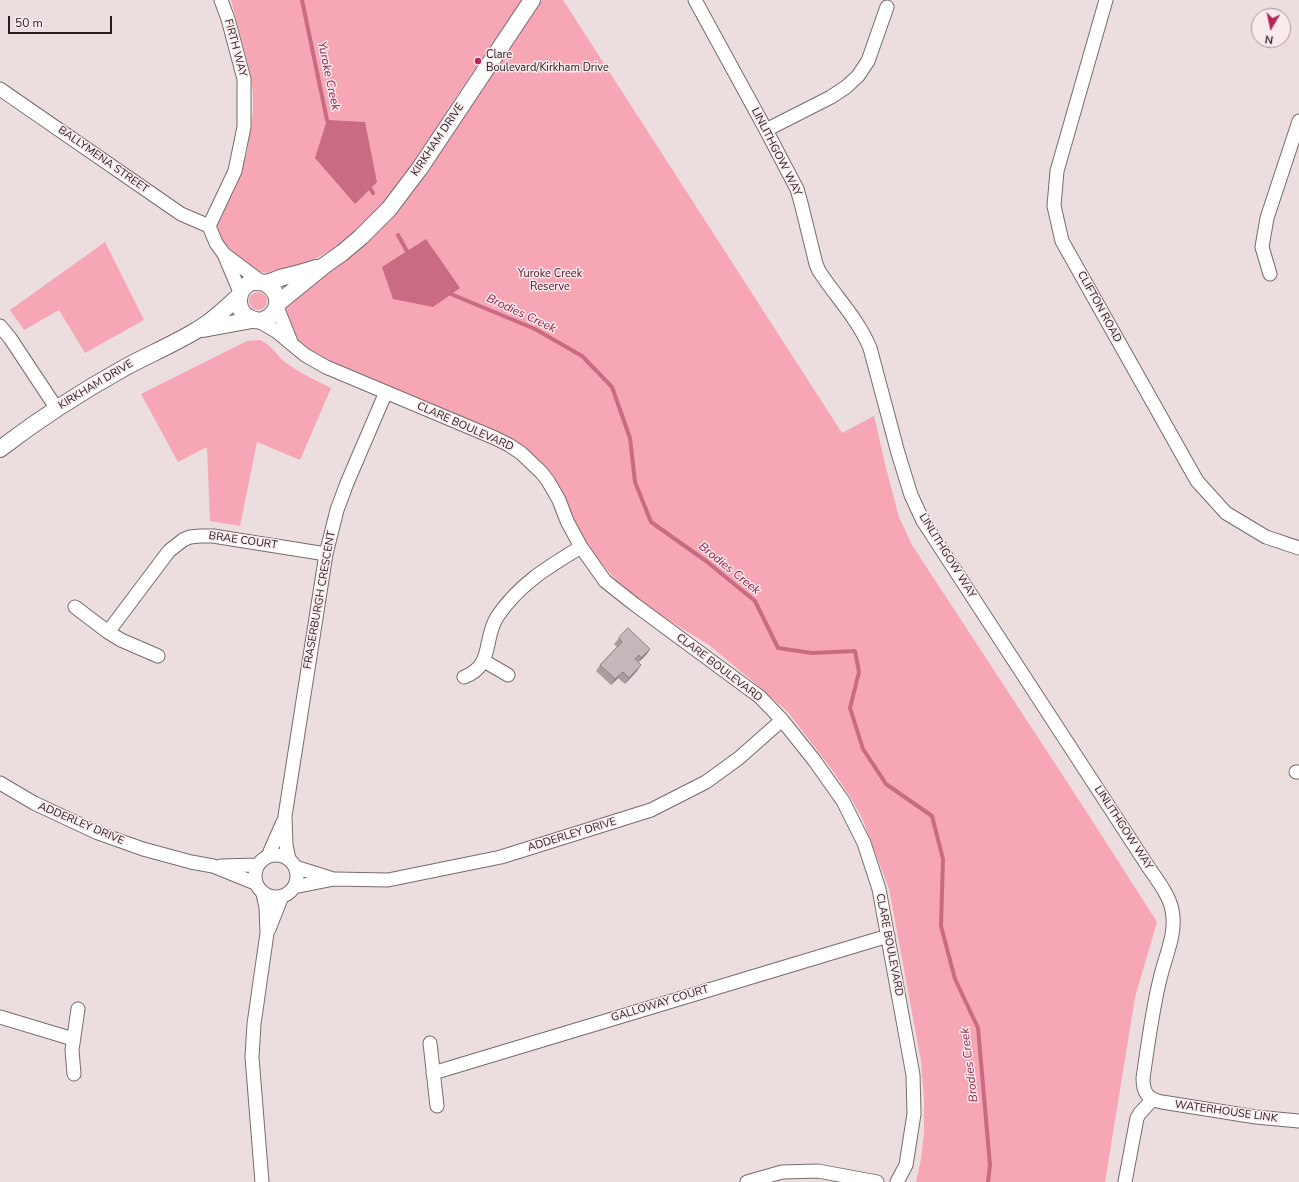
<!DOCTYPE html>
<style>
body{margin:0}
#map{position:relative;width:1299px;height:1182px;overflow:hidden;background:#ecdddf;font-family:"Nunito Sans",sans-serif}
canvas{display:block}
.north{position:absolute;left:1251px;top:8px;width:40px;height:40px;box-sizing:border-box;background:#faeaed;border:1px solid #a4989b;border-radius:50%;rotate:189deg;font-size:11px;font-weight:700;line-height:16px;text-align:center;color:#231e1f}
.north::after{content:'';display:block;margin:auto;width:14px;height:18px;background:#b62656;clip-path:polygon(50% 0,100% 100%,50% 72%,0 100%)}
.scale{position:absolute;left:8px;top:16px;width:104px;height:18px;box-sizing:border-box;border:2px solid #231e1f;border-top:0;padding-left:5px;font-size:12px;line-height:14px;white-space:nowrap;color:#231e1f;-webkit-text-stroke:3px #faeaed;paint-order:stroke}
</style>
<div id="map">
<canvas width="1299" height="1182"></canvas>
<div class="north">N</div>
<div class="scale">50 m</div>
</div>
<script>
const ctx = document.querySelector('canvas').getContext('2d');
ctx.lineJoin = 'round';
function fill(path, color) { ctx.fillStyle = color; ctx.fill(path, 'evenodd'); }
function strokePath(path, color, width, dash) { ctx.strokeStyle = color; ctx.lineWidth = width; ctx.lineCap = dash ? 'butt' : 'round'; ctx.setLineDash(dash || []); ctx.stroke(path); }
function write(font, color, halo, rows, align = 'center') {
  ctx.font = font + ' "Nunito Sans",sans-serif'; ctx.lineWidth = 3; ctx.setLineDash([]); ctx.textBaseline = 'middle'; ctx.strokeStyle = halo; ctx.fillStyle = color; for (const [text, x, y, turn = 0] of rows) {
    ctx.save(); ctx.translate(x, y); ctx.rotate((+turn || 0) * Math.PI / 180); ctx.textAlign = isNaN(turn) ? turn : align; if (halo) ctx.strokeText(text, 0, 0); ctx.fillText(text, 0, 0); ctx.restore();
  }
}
fill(new Path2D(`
 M231,0H522L456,97L429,140L382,208L334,248L297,270L279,274L260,272L247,268L224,242L218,234L217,224L241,172L247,153L253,112V94L251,75Z
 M542,0H563L842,433L874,416L887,472L899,517L912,545L1086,811L1157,922L1135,997L1105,1182H916L921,1159L924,1133V1099L921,1061L889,889L863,820L851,798L830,767L787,711L751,680L709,645L655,612L629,592L615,579L590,550L545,467L530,453L521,446L317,356C303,346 295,340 288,324C285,316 284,311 286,303L357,251L387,223L415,189Z
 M105,242L144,320L85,353L59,310L24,330L10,310Z
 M249 301a9 9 0 1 1 18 0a9 9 0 1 1-18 0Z
 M260,340C272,345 277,356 286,363C300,373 315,380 331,388L300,460L257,442L240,526L210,521L207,447L178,462L141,394L247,341Z`), '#f6a6b5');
fill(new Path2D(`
 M327,120L365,122L377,182L355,204L315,158Z
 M426,239L460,288L433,307L393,299L382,267Z`), '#ca6c81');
strokePath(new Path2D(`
 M302,0L327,120L330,125
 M368,185L373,193
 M398,235L409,255
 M446,292L535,329L582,356L612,387L630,438L635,482L651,522L706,561L755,601L778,648L812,653L855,651L859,672L850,708L863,749L886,784L932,816L943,859L941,926L955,979L978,1028L990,1165L988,1182`), '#ca6c81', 4);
const minor = new Path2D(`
 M221,0L228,19L244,79V127L235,171L209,226L216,243L224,254L240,292
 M695,0L766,130L797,189L801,203L816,264L819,271C836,297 858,319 870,348L898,453L911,495L923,521L1147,865C1156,879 1169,894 1172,910C1177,934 1165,956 1160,979C1152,1011 1148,1045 1143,1078C1143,1092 1147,1099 1162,1102L1256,1117L1299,1121
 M1106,0L1057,171L1054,206L1062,241L1197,481L1226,513L1266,537L1299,548
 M0,89L181,214L209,226
 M766,130L831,97L846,87L858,76L868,61L887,7
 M224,254L260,281
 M1270,274L1262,247L1267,218L1299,121
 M277,307L291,342
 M257,320L276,331L305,355L326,367L495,438L509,445L521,453L541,472L548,481L559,500L567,521L581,547L605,581L634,604L760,697L782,720L814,760L843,801L864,843L879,889L913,1075L914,1114L906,1165L897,1182
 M0,326L10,338L57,409
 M75,607L108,632L121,640L158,656
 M108,632L169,551L183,540L190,537L200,536H213L326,554
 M484,661L508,675
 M464,677C494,666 483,639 497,617C519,584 548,567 581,547
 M1296,772H1299
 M0,783L34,803L98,833L143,849L191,862L213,866L255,883
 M255 876a21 21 0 1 1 42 0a21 21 0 1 1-42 0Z
 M268,856L283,822
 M289,859L286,845L285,816L326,554L337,510L347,483L386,392
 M221,866L257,865
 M295,867L330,878
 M294,887L334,879L388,880L501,857L651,810L706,782L739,758L782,720
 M269,929L282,896
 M0,1017L73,1039
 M430,1043L437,1106
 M433,1073L888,936
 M74,1074L72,1050L78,1009
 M262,1182L252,1057L254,1024L267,933L266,907L263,894
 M747,1182L782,1172L818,1171L877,1182
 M1125,1182L1137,1118L1140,1113L1153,1099`);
const tertiary = new Path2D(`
 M265,283C292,299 269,331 248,317C236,310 236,292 248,284C254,280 259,283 266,283C270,282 276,280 280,278C292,275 304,272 316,268
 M277,304L325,265L342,253L361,237L389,209L420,168L532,0
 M203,329L252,320
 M0,449C39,419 81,392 124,368C148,355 174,344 197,330C213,321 226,308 239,296`);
strokePath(minor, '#786b6d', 15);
strokePath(tertiary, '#786b6d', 18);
strokePath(minor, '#fff', 13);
strokePath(tertiary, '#fff', 16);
fill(new Path2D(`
 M619,638L650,649L646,655L638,662L637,671L625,684L618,678L611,685L596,671L600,665L617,647L614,644Z`), '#a99d9f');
fill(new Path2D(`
 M650,649L646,655L637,664L641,658Z
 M641,665L637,671L625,684L629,678Z
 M623,672L618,678L611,685L615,679Z`), '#8a7f82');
const building = new Path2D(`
 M628,628L650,649L641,658L639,655L635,659L641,665L629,678L623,672L615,679L600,665L622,642L619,638Z`);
fill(building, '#c5b6b9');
strokePath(building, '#8a7f82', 1);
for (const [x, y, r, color] of [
 [478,61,4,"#b62656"]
]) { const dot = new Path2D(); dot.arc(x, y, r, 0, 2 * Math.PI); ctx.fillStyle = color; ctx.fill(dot); strokePath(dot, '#faeaed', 1.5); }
write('11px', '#231e1f', '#faeaed', [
 ["FIRTH WAY",235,48,75],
 ["KIRKHAM DRIVE",438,140,-56],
 ["LINLITHGOW WAY",776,152,63],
 ["BALLYMENA STREET",103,160,35],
 ["CLIFTON ROAD",1099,307,61],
 ["KIRKHAM DRIVE",96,385,-31],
 ["CLARE BOULEVARD",465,427,24],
 ["BRAE COURT",243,541,8],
 ["LINLITHGOW WAY",947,556,58],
 ["FRASERBURGH CRESCENT",320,600,-80],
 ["CLARE BOULEVARD",719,668,37],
 ["ADDERLEY DRIVE",81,824,23],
 ["LINLITHGOW WAY",1123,828,57],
 ["ADDERLEY DRIVE",572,835,-17],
 ["CLARE BOULEVARD",889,945,79],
 ["GALLOWAY COURT",660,1004,-17],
 ["WATERHOUSE LINK",1226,1112,8]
]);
write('11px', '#231e1f', '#faeaed', [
 ["Clare",486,55],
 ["Boulevard/Kirkham Drive",486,68]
], 'left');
write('11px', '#4d1023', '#faeaed', [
 ["Yuroke Creek",550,274],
 ["Reserve",550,287]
]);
write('italic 12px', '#911d43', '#faeaed', [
 ["Yuroke Creek",328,76,78],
 ["Brodies Creek",521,314,25],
 ["Brodies Creek",729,569,39],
 ["Brodies Creek",970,1065,-97]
]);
</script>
